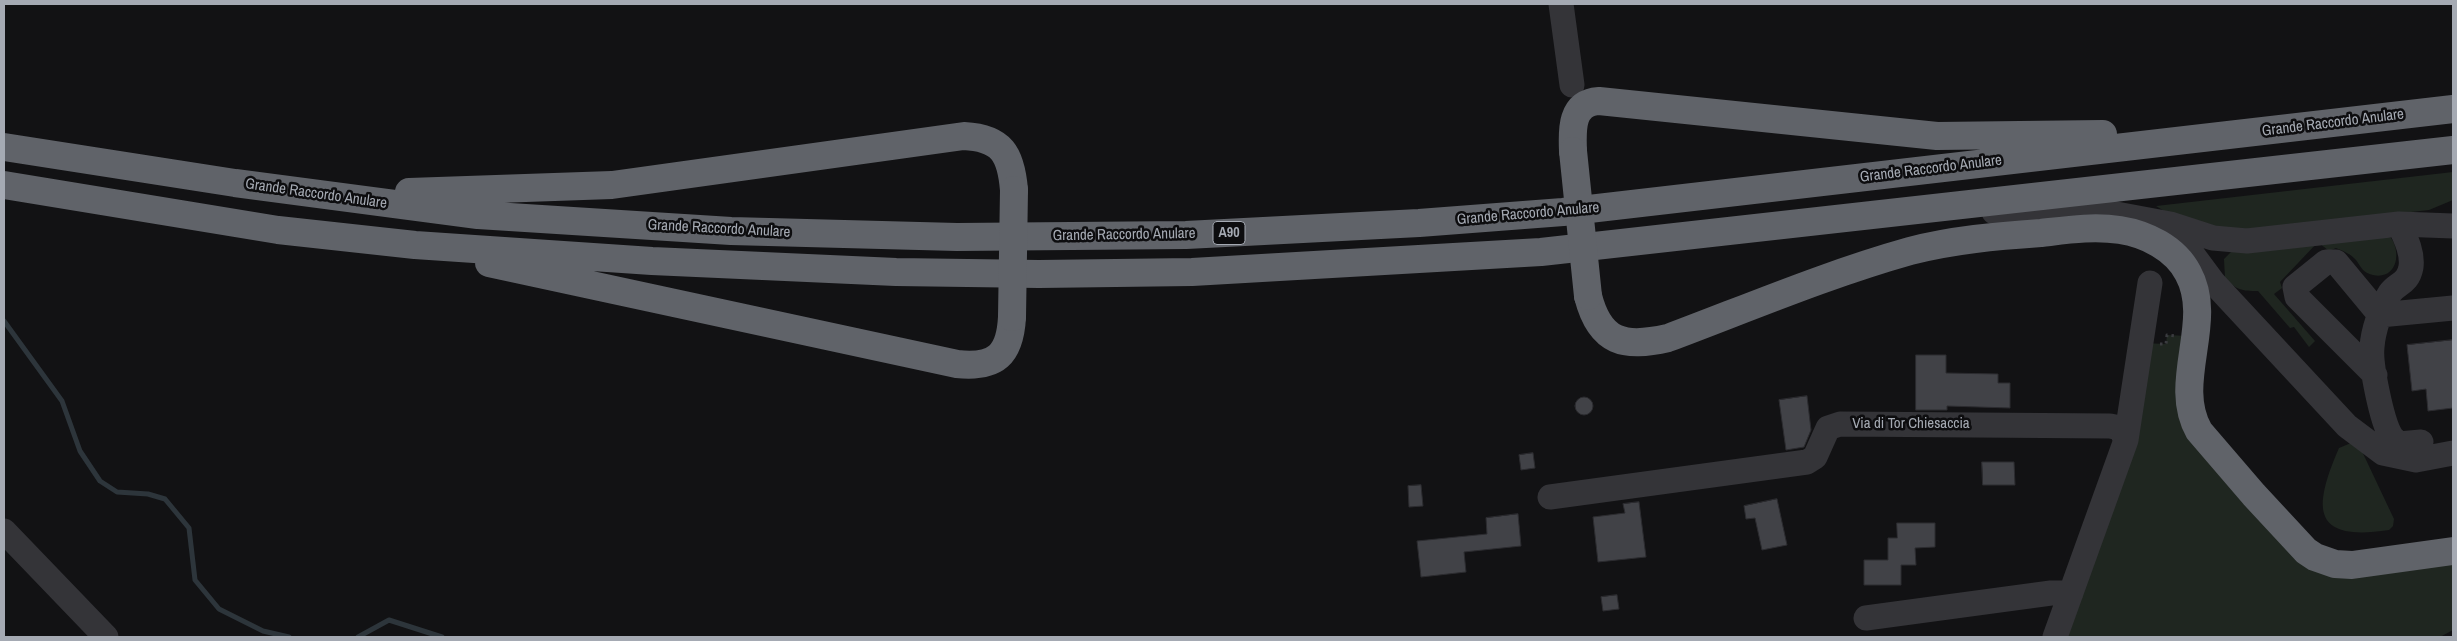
<!DOCTYPE html>
<style>
body{margin:0}
#map{position:relative;width:2457px;height:641px;overflow:hidden;background:#121214;font-family:"Archivo Narrow",sans-serif}
canvas{display:block}
.frame{position:absolute;inset:0;border:5px solid #a5aab3;pointer-events:none}
</style>
<div id="map">
<canvas width="2457" height="641"></canvas>
<div class="frame"></div>
</div>
<script>
const ctx = document.querySelector('canvas').getContext('2d');
ctx.lineJoin = 'round';
function fill(path, color) { ctx.fillStyle = color; ctx.fill(path, 'evenodd'); }
function strokePath(path, color, width, dash) { ctx.strokeStyle = color; ctx.lineWidth = width; ctx.lineCap = dash ? 'butt' : 'round'; ctx.setLineDash(dash || []); ctx.stroke(path); }
function write(font, color, halo, rows, align = 'center') {
  ctx.font = font + ' "Archivo Narrow",sans-serif'; ctx.lineWidth = 5; ctx.setLineDash([]); ctx.textBaseline = 'middle'; ctx.strokeStyle = halo; ctx.fillStyle = color; for (const [text, x, y, turn = 0] of rows) {
    ctx.save(); ctx.translate(x, y); ctx.rotate((+turn || 0) * Math.PI / 180); ctx.textAlign = isNaN(turn) ? turn : align; if (halo) ctx.strokeText(text, 0, 0); ctx.fillText(text, 0, 0); ctx.restore();
  }
}
fill(new Path2D(`
 M2453,172V200L2429,210L2249,230L2207,227L2174,217L2156,206Z
 M2376,234L2391,238C2402,254 2396,280 2373,275C2363,273 2361,267 2356,260C2351,254 2343,251 2336,248L2329,251L2318,242L2280,282L2282,288L2274,294L2315,341L2309,347L2294,327L2290,328L2258,291C2242,291 2236,290 2225,278L2224,259L2233,250Z
 M2167,335L2188,336L2190,410L2325,561L2453,551V630L2440,637H2056L2142,343L2166,344Z
 M2351,443L2359,445L2394,519L2393,526L2389,530C2311,542 2313,508 2339,448Z`), '#1f2620');
strokePath(new Path2D(`
 M4,321L62,401L80,451L100,481L117,492L148,494L165,499L189,528L195,580L219,609L263,631L289,637
 M358,637L389,620L442,637`), '#2d353b', 5);
const building = new Path2D(`
 M2453,340V408L2428,411L2426,389L2412,391L2407,345Z
 M1916,355H1946V373L1998,374V383H2010V408L1947,406V410H1916Z
 M1807,396L1811,430L1804,447L1786,450L1779,400Z
 M1575 406a9 9 0 1 1 18 0a9 9 0 1 1-18 0Z
 M1533,453L1535,468L1521,470L1519,455Z
 M1982,462H2014L2015,485H1983Z
 M1421,485L1423,506L1409,507L1408,486Z
 M1777,499L1787,545L1762,550L1755,518L1746,519L1744,506Z
 M1639,502L1646,557L1598,562L1593,517L1625,513L1623,504Z
 M1518,514L1521,546L1464,552L1466,572L1421,577L1417,541L1487,534L1486,518Z
 M1897,523H1935V547L1915,548L1916,565H1901V585H1864V560H1888V538H1897Z
 M1617,595L1619,609L1603,611L1601,597Z`);
fill(building, '#414247');
strokePath(building, '#2c2c30', 1);
strokePath(new Path2D(`
 M2160,344H2166L2167,335L2175,336`), '#3a3b3f', 3, [2.5, 4]);
strokePath(new Path2D(`
 M1561,4L1572,85
 M1994,212L2070,210L2111,213L2170,224L2213,238L2247,241L2399,224L2453,226
 M2170,224L2213,282L2347,426L2383,453L2416,460L2453,453
 M2399,224C2405,237 2413,252 2411,267C2408,284 2397,283 2390,293C2381,307 2373,331 2372,347C2370,364 2382,422 2391,436C2393,439 2397,442 2399,444L2421,442
 M2375,375L2297,297L2295,287L2326,262H2336L2380,315L2453,308
 M2126,440L2150,283
 M1550,497L1807,462L1815,457L1828,428L1840,424L2110,426L2120,428L2126,440L2055,637
 M4,531L106,637
 M1866,618L2051,593H2071`), '#343438', 25);
strokePath(new Path2D(`
 M4,147L235,183L478,215L731,231L957,237L1186,235L1419,223L1563,212L2453,109
 M1573,151C1572,129 1571,103 1599,101L1937,136L2103,134
 M4,185L278,230L415,245L652,261L896,272L1039,274L1192,272L1541,252L2453,150
 M409,192L612,185L964,136C1002,138 1011,154 1014,190
 M489,263L957,364C996,368 1010,355 1012,317
 M1588,296C1600,343 1624,348 1668,338C1748,308 1828,274 1910,251C1952,240 1997,236 2041,233C2067,230 2093,226 2120,230C2146,234 2175,248 2188,273C2215,322 2171,382 2199,431L2254,495L2306,551L2315,557L2335,564L2352,565L2453,551`), '#606369', 28);
strokePath(new Path2D(`
 M1573,151L1588,296
 M1012,317L1014,190`), '#606369', 28);
for (const [x, y, w] of [
 [1229,233,32]
]) { const box = new Path2D(); box.roundRect(x - w / 2, y - 11.5, w, 23, 4); ctx.fillStyle = '#0d0d0f'; ctx.fill(box); strokePath(box, '#a5aab3', 1); }
write('bold 14px', '#a5aab3', null, [
 ["A90",1229,233]
]);
write('15px', '#a5aab3', '#0d0d0f', [
 ["Grande Raccordo Anulare",2333,123,-7],
 ["Grande Raccordo Anulare",1931,169,-7],
 ["Grande Raccordo Anulare",316,194,8],
 ["Grande Raccordo Anulare",1528,214,-5],
 ["Grande Raccordo Anulare",719,229,3],
 ["Grande Raccordo Anulare",1124,235,-1],
 ["Via di Tor Chiesaccia",1911,424]
]);
</script>
